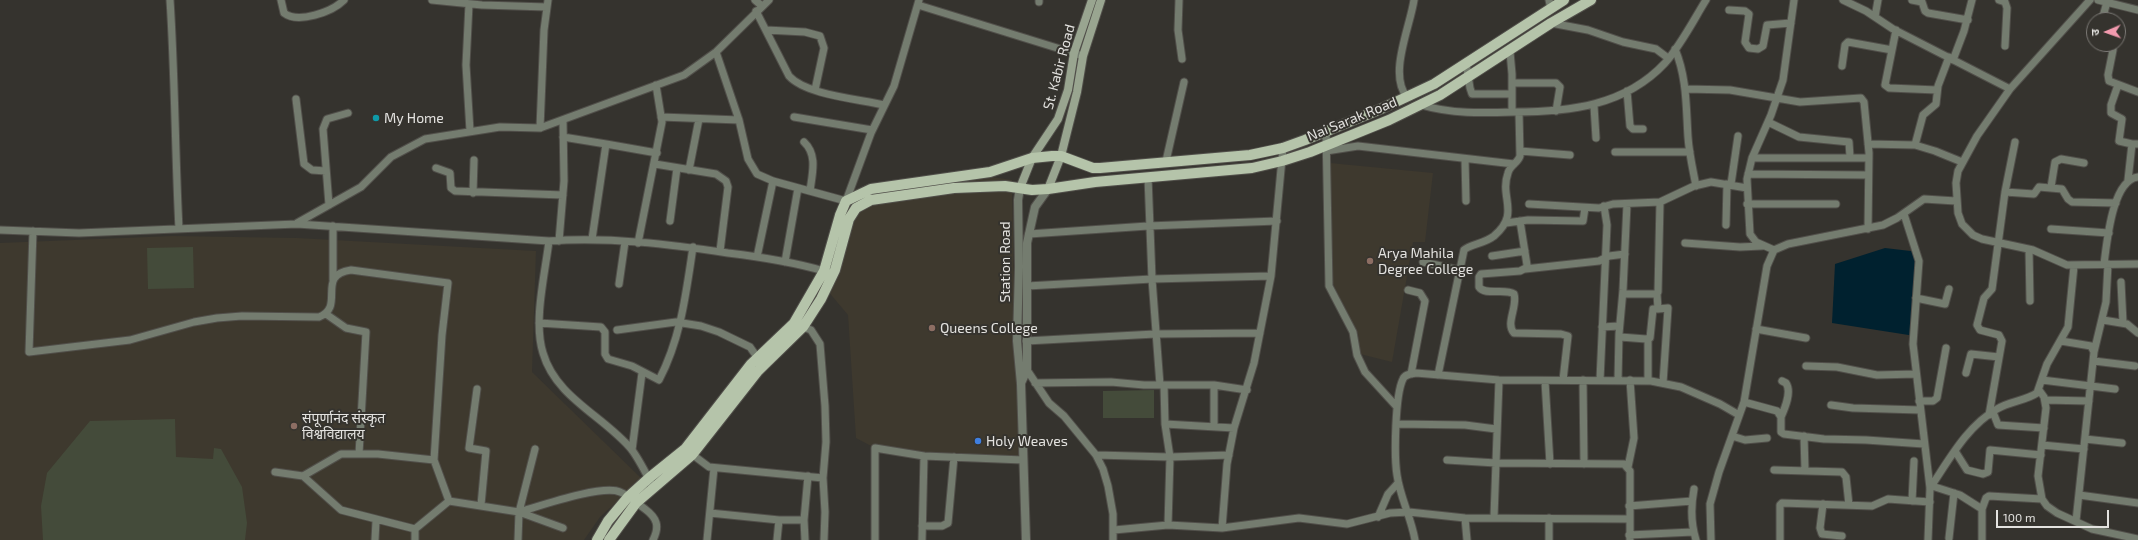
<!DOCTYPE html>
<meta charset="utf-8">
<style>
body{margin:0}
#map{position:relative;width:2138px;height:540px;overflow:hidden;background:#35332e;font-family:"Exo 2","Noto Sans Devanagari",sans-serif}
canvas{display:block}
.north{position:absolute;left:2086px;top:12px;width:40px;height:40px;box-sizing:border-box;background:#35332e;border:1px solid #7b7975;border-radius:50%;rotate:268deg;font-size:11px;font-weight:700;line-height:16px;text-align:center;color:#e3e2df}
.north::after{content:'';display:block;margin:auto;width:14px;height:18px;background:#f29aae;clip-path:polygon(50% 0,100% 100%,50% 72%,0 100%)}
.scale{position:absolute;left:1996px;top:510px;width:113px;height:18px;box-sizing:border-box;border:2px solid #e3e2df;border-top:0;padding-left:5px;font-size:12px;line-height:14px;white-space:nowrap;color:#e3e2df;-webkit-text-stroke:3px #35332e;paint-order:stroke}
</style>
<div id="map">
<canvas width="2138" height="540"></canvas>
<div class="north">उ</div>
<div class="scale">100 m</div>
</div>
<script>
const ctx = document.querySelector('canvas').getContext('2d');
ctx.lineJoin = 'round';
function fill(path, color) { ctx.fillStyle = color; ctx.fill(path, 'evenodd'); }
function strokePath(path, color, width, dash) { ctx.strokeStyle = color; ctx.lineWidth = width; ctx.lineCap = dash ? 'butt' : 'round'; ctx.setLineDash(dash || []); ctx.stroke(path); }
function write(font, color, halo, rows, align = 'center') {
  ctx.font = font + ' "Exo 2","Noto Sans Devanagari",sans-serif'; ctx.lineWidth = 4; ctx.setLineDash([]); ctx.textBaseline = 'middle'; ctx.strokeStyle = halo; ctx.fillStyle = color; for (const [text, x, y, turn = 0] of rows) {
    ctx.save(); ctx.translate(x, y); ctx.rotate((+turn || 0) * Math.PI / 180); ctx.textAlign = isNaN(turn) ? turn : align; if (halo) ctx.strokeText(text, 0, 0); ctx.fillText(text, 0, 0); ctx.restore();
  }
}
fill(new Path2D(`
 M1330,163L1433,173L1425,242H1413L1392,362L1360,354L1358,334L1331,280Z
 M972,174L1012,180L1015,341L1023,460L924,456L875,448L856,438L848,315L827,290L845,210L867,194Z
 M173,236L297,238L536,251L532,372L642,479L600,517L584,540H0V243Z`), '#3e392e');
fill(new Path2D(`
 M193,247L194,288L148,289L147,248Z
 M1154,390V418H1103V391Z
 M175,419L176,457L213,459L214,448L221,449L242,487L247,523L245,540H43L41,506L47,473L90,421Z`), '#444b3a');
fill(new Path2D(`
 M1885,248L1919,252L1915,336L1832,323L1835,264Z`), '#00212f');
const minor = new Path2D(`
 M170,0C175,76 175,153 179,229
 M281,0L284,13C298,24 332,12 344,0
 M432,0L482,5L547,7
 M755,0L762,6
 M1179,0L1178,30L1182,59
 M1549,0L1551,9
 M1843,0L1866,11L1893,29L2010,89
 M1912,0L1922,2L1925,11L1928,13L1968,20
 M1999,0L2005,2L2007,8L2005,46
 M2090,0L2010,89L1977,136L1958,171L1956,183L1958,213L1962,224L1973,235L1982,239L2033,250L2067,265L2138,264
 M2098,0L2138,10
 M1039,2V0
 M469,4L466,65L470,131
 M918,5L1083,56
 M1729,10L1745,11L1749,14L1745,42L1749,48L1758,49L1763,46L1767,25L1791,23
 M756,11L789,76C806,95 859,99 884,105
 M1875,17L1878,0
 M2102,20L2107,2
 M1551,23L1588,30L1623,42L1656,49L1668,58
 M766,30L805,32L820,36L824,48L815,90
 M1896,30L1885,85L1889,88L1937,90
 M2105,44L2113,50L2108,75L2109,81L2138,92
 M1675,49C1687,78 1686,106 1688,137C1689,153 1693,170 1696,186
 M716,52L739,120L748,159L757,174L773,181L846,201L871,133L894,86L919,0
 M1510,52L1512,74V112
 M1953,60L1964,31L1972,0
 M1466,63L1470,88L1472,94H1512
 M1842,66L1845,45L1848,42L1892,50
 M1512,83H1556L1560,87L1556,111
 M2118,85L2111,105V113L2122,119L2119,141L2132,144
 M1686,89L1730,90L1800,102L1861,98L1864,102L1869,153L1868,229
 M1627,91L1630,126L1633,129H1643
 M1407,97C1388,75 1410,27 1414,0
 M296,99L304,164L312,170L326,171
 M1421,105C1452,114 1482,113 1514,112C1569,112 1625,106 1665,63C1681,45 1693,21 1706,0
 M1594,106L1596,138
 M661,117L739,120
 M794,117L872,130
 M1768,122L1799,137L1849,142L1850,157
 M540,128L544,30L548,0
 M1326,131L1329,286L1353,332L1357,355L1365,372L1397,407
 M563,137L606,144L592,239
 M804,142C818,155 812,174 810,191
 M606,144L657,153
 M1868,144L1915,145L1935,151L1962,162
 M1915,145L1923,115L1936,104L1938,86L1949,57
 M1326,151L1358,146L1514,164
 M1520,151L1570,155
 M1615,152H1690
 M1752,158H1869
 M1465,159L1466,201
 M1166,161L1184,82
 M655,164L716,174L726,181L728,187L720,251
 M436,168L450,173L451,188L455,191L563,195
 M689,170L699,119
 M1748,174L1868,175
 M1148,177L1152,279L1160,385
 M2128,180L2132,144H2138
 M1731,184L1738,136
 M2051,187L2055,162L2061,159L2084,163
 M2005,192L2034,194L2039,187L2062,189L2068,199L2072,202L2116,203
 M473,193L474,160
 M1529,204L1599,208L1613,204L1660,202L1694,186L1711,182L1747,188
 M1627,204L1623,290L1619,334L1620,337L1646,339L1650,338L1653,309H1658L1657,294
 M1747,204H1836
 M329,205L323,129L327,119L348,113
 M1904,214L1919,261L1913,344L1930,488L1928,540
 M670,221L677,168
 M1520,221L1527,265L1526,268L1520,271L1481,274L1479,277V287C1485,296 1505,288 1514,294C1518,306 1505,324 1514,333L1561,334L1568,336L1563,380
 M297,223L361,187L391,157L425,139L500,127L540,128L684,75L716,52L769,0
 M1506,223L1528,220L1583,221L1585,208
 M1726,225L1727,184
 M2051,229L2109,233
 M0,230L79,233L297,224L549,241C545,274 533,322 543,353C556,398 604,416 632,450C640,461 647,475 653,487
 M33,231L29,352L130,340L194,322L217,318L242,316L319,317C346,307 315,275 351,270L448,283L442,335L434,460L449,501
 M1029,234L1148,226L1277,221
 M549,241C609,237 669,244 728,253C761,257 793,262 824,271
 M559,241L564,181L563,121
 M638,243L662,122L656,85
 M1685,243L1740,247L1762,246
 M2029,249L2030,301
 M1774,250L1756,242L1750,234L1747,179L1752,158L1771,115L1783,80L1794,0
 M1492,256L1525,251
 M757,257L773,181
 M785,262L798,188
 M1423,262L1459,270
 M2104,264C2107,242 2112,180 2138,177
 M1525,269L1599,261L1609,256L1625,254
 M333,280V226
 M2121,282L2123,323
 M619,284L625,242
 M1027,286L1152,279L1271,276
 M1408,290L1420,293L1425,301L1411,374
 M1623,294H1657L1658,292L1660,202
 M1916,298L1945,304L1949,289
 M1658,309L1668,308L1663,383
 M326,314L346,328L366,332L359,454
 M2103,320L2127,324L2138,333
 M539,323L601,327L605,332V354L608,359L632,366L659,380C681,338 686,293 693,247
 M803,327L811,330L820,344L825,406L826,442L823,478L825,512L824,540
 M1602,327L1619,326
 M1756,329L1806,338
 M617,330L676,322L701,326L719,332L750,347L757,357
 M1648,339V381
 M1026,341L1155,334L1260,333
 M2061,341L2091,346L2094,352L2076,521
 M2094,352L2106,302L2108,264
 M2094,361L2135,366
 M1806,366L1837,367L1877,375L1916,374
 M1024,369L1027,370L1049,403L1064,416L1096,455L1103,469L1108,486L1113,514V540
 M1966,373L1971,354L1999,357
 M1438,375L1464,250C1470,244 1484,244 1494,236C1521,213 1499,198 1508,173C1510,165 1518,163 1520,156L1519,112
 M1583,380L1584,464
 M1600,380L1607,225L1604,206
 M1618,380L1619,334
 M2042,380L2115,389
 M1545,381L1550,464
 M1035,383L1111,382L1144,385H1214L1247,390
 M1164,385L1165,424L1170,457L1168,525
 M1214,385V427
 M477,389L469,448L486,451L481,505
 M2039,390L2044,397L2046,408L2038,476L2042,499L2047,506L2057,513L2092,529L2138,539
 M2045,400L2089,401
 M1919,401H1933L1937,398L1946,348
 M1744,402L1777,411L1781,417V432L1784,434L1824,439L1866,440L1924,444
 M1831,405L1853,408L1920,410
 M1993,412L1998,425L2044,428
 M1989,415L2002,341L1999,335L1980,330L1977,325L1984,298L1992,289L2005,192L2015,142
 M1781,417C1785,408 1792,392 1786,383L1782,381
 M1165,424L1234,428
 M1397,424L1465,425L1496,429
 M1732,436L1745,440L1767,438
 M1804,436L1805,470
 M2085,439L2122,443
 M2042,445L2084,449
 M632,450L642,373
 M1955,451L1967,470L1983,474L1988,472L1990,450L2041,455
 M689,452L709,467L823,478
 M1096,455L1170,457L1229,455
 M924,456L1023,460
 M1447,460L1496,463L1624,464L1630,471V540
 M1628,467L1634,438L1630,380
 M1774,470L1842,472L1846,477L1849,505
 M275,472L303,476L341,510L415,529
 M303,476L341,454H378L434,460
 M1932,486L1960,495L1982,509
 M1930,488C1949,460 1967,426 1997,409C2010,401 2025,401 2037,393L2047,364L2068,327L2074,266
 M1694,489C1691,505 1691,524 1696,540
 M2079,495L2138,503
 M1912,501L1914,461
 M1823,504L1820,528L1822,534L1842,536
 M1629,506L1692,501
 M519,512C540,506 603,484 620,492C629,495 638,504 645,509C657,518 660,526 653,540
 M710,513L779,520H804
 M1378,517L1388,494L1398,483
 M1494,517L1499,380
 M1465,518L1467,540
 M922,526H942L948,523L954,457
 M1222,528L1227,464L1234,428L1254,363L1271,276L1283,148
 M1114,530L1168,525L1222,528L1299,518L1347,524L1390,513L1409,512L1465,518L1629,519
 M1629,535L1693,532
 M1949,538L1954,493
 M375,540L376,521
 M415,540V529L449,501L519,512L563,528
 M518,540L519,512L535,449
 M707,540L714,468
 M777,540L779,520
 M805,540L804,520L808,476
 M875,540V448L924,456L922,540
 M1415,540C1411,517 1400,497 1397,475C1394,456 1395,395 1403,379C1405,374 1411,374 1416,373L1499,380L1651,381L1681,387L1720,404L1739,415
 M1549,540V518
 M1711,540L1710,504L1719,472L1744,402L1767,266L1774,250L1788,244L1883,225L1897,218L1924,199L1956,201
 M1780,540V505L1782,503L1872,506L1888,499L1930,502
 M1982,540V509L1986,498L1989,496L2042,499`);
const tertiary = new Path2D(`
 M1020,188L1018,200L1019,267L1017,341L1021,384L1026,540
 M1021,383L1027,370V243L1035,207L1048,189`);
const secondary = new Path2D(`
 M1020,188L1032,158L1058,119L1068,90L1074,53L1092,0
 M1048,189L1061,156L1077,92L1083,56L1101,0`);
const primary = new Path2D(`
 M597,540L608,521L628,497L649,478L685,449L751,364L794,323L824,271L840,215L846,201L871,189L990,172L1032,158L1052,156H1061L1093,168H1100L1250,155L1283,148L1305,140L1383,108L1434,84L1564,0
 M609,540L636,503L692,455L758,371L803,327L821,299L835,270L849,219L856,208L871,200L954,188L1005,186L1032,190L1048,189L1095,182L1252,168L1282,161L1310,152L1389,120L1440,95L1551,23L1591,0`);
strokePath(minor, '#514f4a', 9);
strokePath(tertiary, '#514f4a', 10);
strokePath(secondary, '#514f4a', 10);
strokePath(primary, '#514f4a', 12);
strokePath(minor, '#747c6f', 7);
strokePath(tertiary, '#747c6f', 8);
strokePath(secondary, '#99a590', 8);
strokePath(primary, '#b5c4aa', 10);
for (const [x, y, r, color] of [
 [376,118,4,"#0f9aa8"],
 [1370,261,4,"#8d6e63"],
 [932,328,4,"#8d6e63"],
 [294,426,4,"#8d6e63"],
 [978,441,4,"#3f7fe0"]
]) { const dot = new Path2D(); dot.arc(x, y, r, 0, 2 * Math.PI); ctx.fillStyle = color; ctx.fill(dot); strokePath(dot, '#35332e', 1.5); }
write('14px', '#e3e2df', '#35332e', [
 ["St. Kabir Road",1059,67,-75],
 ["Nai Sarak Road",1352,119,-22],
 ["Station Road",1005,262,-90]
]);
write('14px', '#e3e2df', '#35332e', [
 ["My Home",384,118],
 ["Arya Mahila",1378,253],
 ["Degree College",1378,269],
 ["Queens College",940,328],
 ["संपूर्णानंद संस्कृत",302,418],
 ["विश्वविद्यालय",302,434],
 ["Holy Weaves",986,441]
], 'left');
</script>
